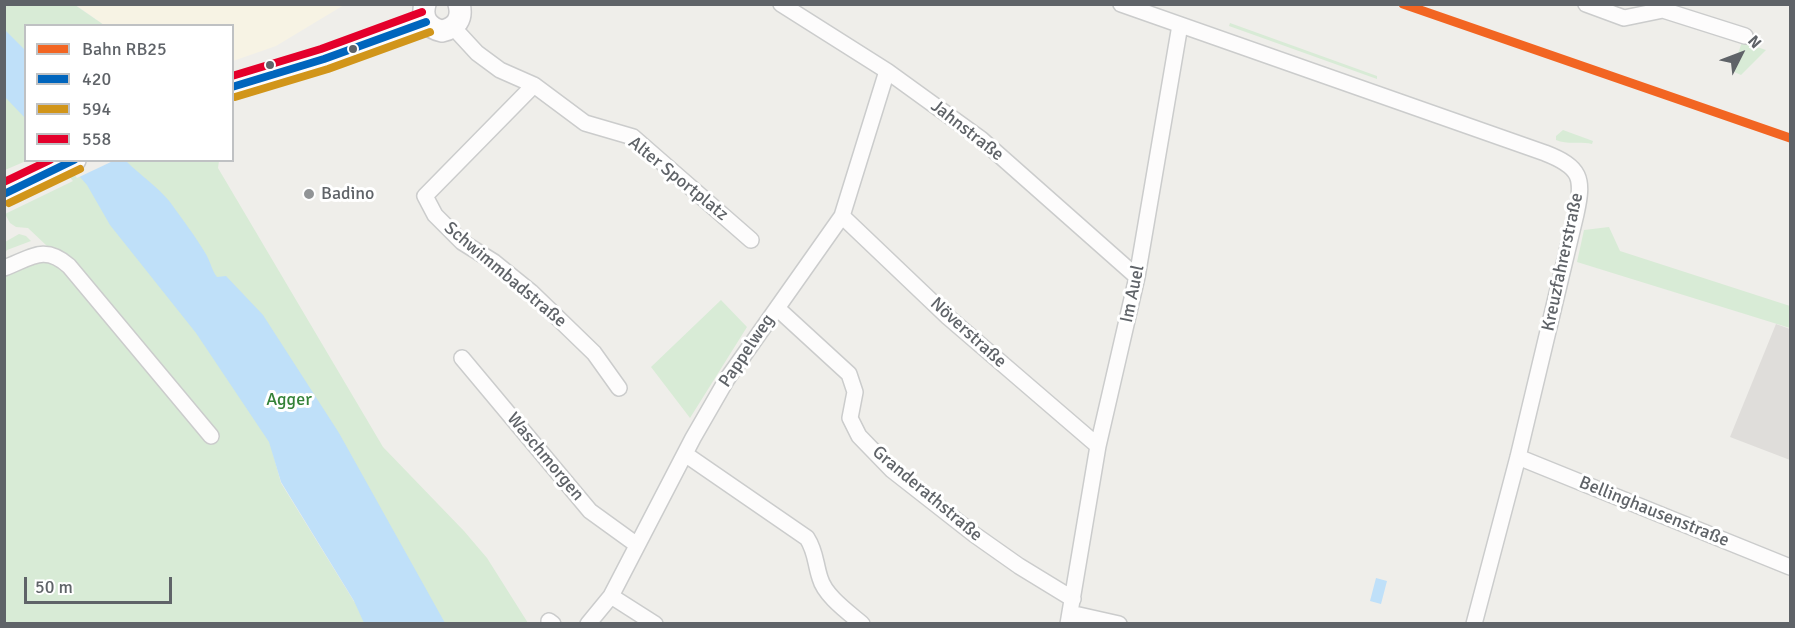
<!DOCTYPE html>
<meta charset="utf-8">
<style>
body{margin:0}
#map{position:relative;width:1795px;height:628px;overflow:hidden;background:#efeeea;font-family:Signika,sans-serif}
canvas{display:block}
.frame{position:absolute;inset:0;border:6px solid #5f6368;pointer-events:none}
.legend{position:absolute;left:24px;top:24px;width:210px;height:138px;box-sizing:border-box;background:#fff;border:2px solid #bfc1c3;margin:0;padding:8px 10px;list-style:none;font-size:18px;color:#5f6368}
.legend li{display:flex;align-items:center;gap:12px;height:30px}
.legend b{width:30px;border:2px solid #bfc1c3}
.north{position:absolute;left:1711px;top:24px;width:60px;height:60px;-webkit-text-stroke:4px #fff;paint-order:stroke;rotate:48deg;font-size:16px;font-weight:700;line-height:24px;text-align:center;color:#5f6368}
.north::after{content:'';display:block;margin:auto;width:21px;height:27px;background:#5f6368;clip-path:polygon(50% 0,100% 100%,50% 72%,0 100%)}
.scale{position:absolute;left:24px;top:577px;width:148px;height:27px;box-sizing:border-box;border:3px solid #5f6368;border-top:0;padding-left:8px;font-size:18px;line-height:21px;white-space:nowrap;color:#5f6368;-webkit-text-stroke:4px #fff;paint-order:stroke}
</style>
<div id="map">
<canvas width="1795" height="628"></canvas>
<div class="frame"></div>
<ul class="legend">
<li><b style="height:8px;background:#f26522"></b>Bahn RB25</li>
<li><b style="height:8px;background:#0065bd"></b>420</li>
<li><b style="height:8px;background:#d1951a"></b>594</li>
<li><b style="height:8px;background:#e4002b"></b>558</li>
</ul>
<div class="north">N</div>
<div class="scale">50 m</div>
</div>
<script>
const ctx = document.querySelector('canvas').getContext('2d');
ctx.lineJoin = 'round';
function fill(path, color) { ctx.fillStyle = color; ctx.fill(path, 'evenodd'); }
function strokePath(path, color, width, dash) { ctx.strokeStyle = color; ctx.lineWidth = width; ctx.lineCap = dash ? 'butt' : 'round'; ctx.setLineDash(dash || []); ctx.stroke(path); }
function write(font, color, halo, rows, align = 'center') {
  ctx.font = font + ' Signika,sans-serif'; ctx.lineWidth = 6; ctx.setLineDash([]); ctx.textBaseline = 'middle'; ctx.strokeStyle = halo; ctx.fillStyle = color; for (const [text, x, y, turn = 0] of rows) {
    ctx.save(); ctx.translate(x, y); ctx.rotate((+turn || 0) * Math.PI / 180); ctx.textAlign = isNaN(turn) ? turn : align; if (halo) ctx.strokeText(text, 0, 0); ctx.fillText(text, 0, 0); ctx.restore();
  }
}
fill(new Path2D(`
 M76,5H344L276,46L233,61L232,26L104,25Z`), '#f7f3e4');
fill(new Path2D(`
 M1776,324L1790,329V460L1730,437Z`), '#dfddda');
fill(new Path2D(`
 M5,5H75L104,25L26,26V161L5,170Z
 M1230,23L1377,76V79L1229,26Z
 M1742,42L1766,50L1741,75L1732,71Z
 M1563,130L1593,141L1592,144C1580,141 1567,145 1556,140V136Z
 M55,161H219L218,168L383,447L464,531L487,558L528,623H5V275L39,263L61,251L47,246L28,228L16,227L10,223L5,214L73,181ZM272,450L348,576L355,603L281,483Z
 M1609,227L1620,251L1790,306V328L1577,262L1584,230Z
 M19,234L26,236L31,241L7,250L5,253V242Z
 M721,300L747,327L690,418L651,367Z`), '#d8ebd6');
fill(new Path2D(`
 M5,30L25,50V118L5,97Z
 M66,161H126C140,175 157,186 170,202C180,216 199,241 207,256C211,264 212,270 217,277L226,276L263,315L339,433L445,623H364L354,601L281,482L269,442L196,333L110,225L87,185Z
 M1376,578L1387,581L1381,604L1370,601Z`), '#bfe0f9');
fill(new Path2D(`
 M63,160L113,161L77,178Z`), '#efeeea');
const street = new Path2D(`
 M781,4L887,71L981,139L1137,277
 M1121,4L1545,153C1581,167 1584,178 1576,214L1518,457L1474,624
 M1586,4L1624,18L1663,10L1745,36
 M453,27L477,53L500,70L534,85L585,123L633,137L751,240
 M534,85L425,196L435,215L462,242L494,262L531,292L594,353L619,388
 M842,216L948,317L1098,446
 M4,268C31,258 44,244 69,266L211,436
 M777,308L849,374L855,392L850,418L859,436L892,470L975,535L1019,566L1073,599
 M462,358L590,511L637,545
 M685,454L807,538C816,552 815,563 820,578C825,596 848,612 862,624
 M1518,457L1790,567
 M611,596L655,624
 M1070,613L1119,624
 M549,621L553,624
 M588,624L611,596L693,438L727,379L842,216L887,71
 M1068,624L1098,446L1137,277L1180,25`);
const secondary = new Path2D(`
 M425,4C421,18 428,28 442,31C456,28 463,19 459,4
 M232,87L324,59L426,22
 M4,194L75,160`);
strokePath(street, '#cbcccc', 18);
strokePath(secondary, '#cacacb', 24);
strokePath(street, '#fdfcfc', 15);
strokePath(secondary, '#fdfcfc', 21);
strokePath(new Path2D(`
 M232,87L324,59L426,22
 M4,194L74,160`), '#0065bd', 8);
strokePath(new Path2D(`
 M235,97L328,69L430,32
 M9,203L80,169`), '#d1951a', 8);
strokePath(new Path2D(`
 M232,76L321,49L422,12
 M4,182L50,160`), '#e4002b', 8);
strokePath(new Path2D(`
 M1403,4L1790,138`), '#f26522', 9);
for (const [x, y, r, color] of [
 [353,49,5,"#5f6368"],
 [270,65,5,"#5f6368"],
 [309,194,6,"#919496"]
]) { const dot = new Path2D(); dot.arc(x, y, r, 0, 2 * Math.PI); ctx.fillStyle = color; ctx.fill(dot); strokePath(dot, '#fff', 2); }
write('18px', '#5f6368', '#fff', [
 ["Jahnstraße",967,131,38],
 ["Alter Sportplatz",678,179,39],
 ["Kreuzfahrerstraße",1563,262,-78],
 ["Schwimmbadstraße",505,275,40],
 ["Im Auel",1133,294,-78],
 ["Növerstraße",968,333,42],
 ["Pappelweg",747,351,-56],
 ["Waschmorgen",545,457,50],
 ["Granderathstraße",927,494,40],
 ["Bellinghausenstraße",1654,512,22]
]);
write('18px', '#5f6368', '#fff', [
 ["Badino",321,194]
], 'left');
write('18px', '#348238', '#fff', [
 ["Agger",289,400]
]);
</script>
